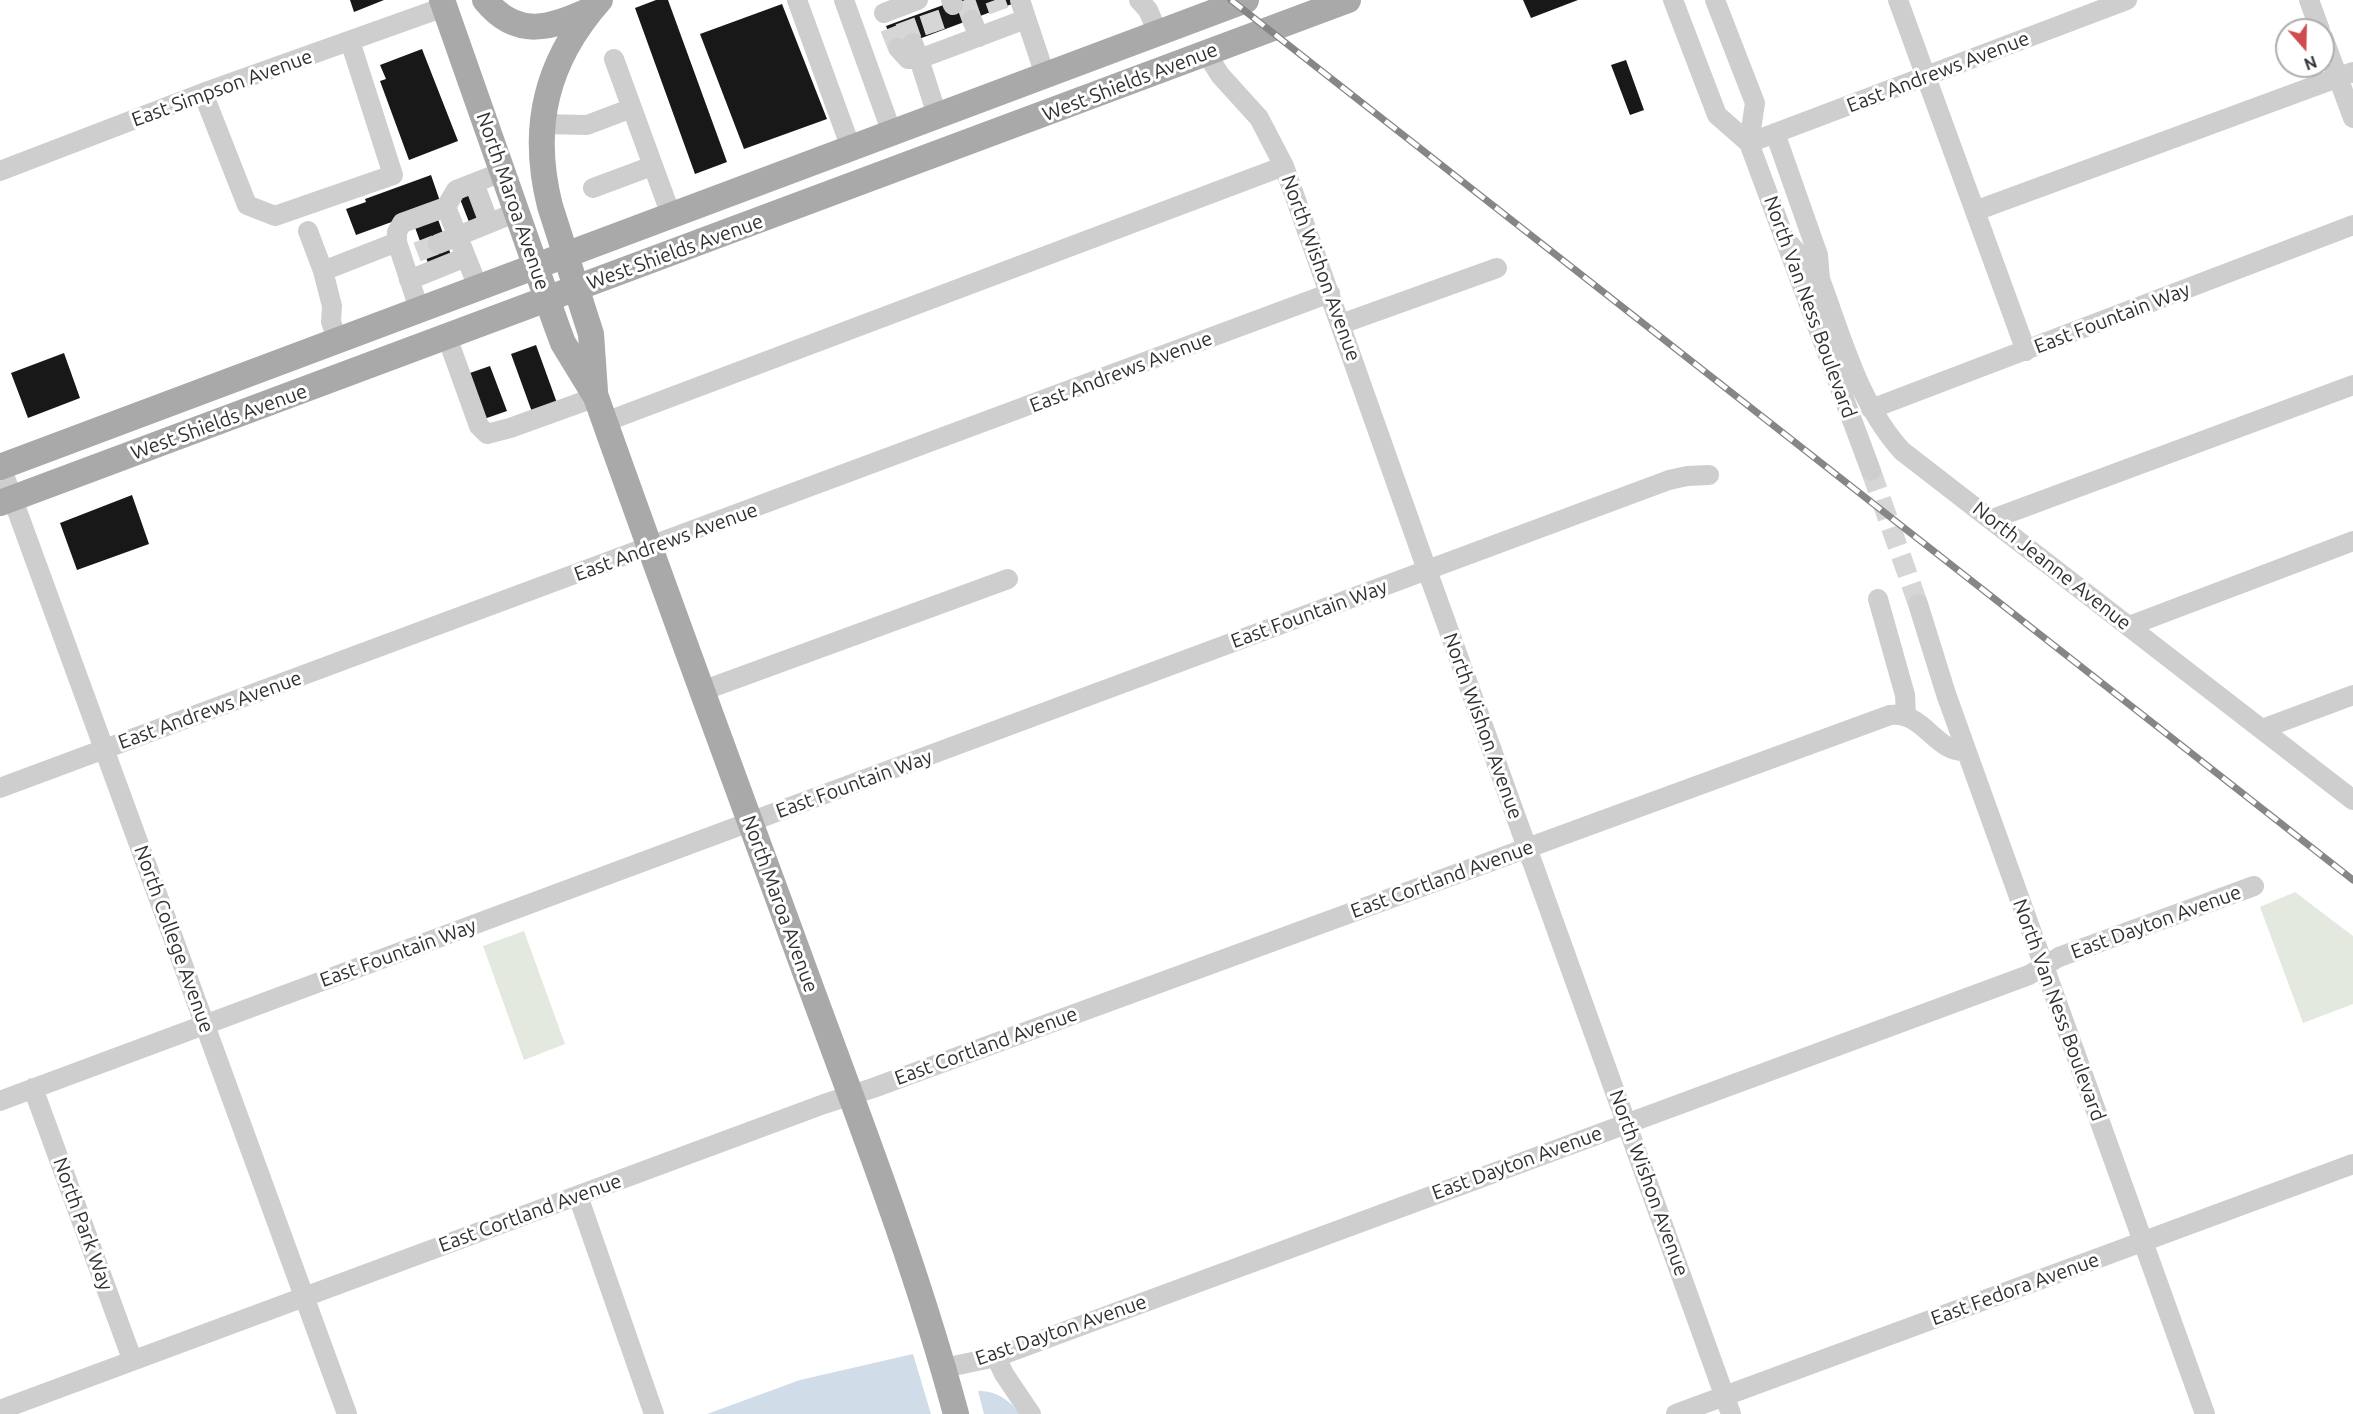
<!DOCTYPE html>
<style>
body{margin:0}
#map{position:relative;width:2353px;height:1414px;overflow:hidden;background:#fff;font-family:Ubuntu,sans-serif}
canvas{display:block}
.north{position:absolute;left:2275px;top:18px;width:60px;height:60px;box-sizing:border-box;background:#fff;border:2px solid #adadad;border-radius:50%;rotate:160deg;font-size:16px;font-weight:700;line-height:24px;text-align:center;color:#313131}
.north::after{content:'';display:block;margin:auto;width:21px;height:27px;background:#d04b4b;clip-path:polygon(50% 0,100% 100%,50% 72%,0 100%)}
</style>
<div id="map">
<canvas width="2353" height="1414"></canvas>
<div class="north">N</div>
</div>
<script>
const ctx = document.querySelector('canvas').getContext('2d');
ctx.lineJoin = 'round';
function fill(path, color) { ctx.fillStyle = color; ctx.fill(path, 'evenodd'); }
function strokePath(path, color, width, dash) { ctx.strokeStyle = color; ctx.lineWidth = width; ctx.lineCap = dash ? 'butt' : 'round'; ctx.setLineDash(dash || []); ctx.stroke(path); }
function write(font, color, halo, rows, align = 'center') {
  ctx.font = font + ' Ubuntu,sans-serif'; ctx.lineWidth = 6; ctx.setLineDash([]); ctx.textBaseline = 'middle'; ctx.strokeStyle = halo; ctx.fillStyle = color; for (const [text, x, y, turn = 0] of rows) {
    ctx.save(); ctx.translate(x, y); ctx.rotate((+turn || 0) * Math.PI / 180); ctx.textAlign = isNaN(turn) ? turn : align; if (halo) ctx.strokeText(text, 0, 0); ctx.fillText(text, 0, 0); ctx.restore();
  }
}
fill(new Path2D(`
 M2295,892L2353,936V1004L2303,1023L2260,907Z
 M524,931L565,1044L524,1060L483,946Z`), '#e3e9de');
fill(new Path2D(`
 M913,1354L931,1414H707L800,1380Z
 M978,1391C995,1390 1010,1400 1020,1414H984Z`), '#d0dde9');
fill(new Path2D(`
 M350,0H384L354,12Z
 M656,0H668L727,162L695,174L635,8Z
 M957,0H1011L1012,4L895,48L886,26Z
 M1523,0H1578L1531,18Z
 M782,4L827,119L744,149L700,34Z
 M422,49L458,141L409,160L380,81L386,79L380,65Z
 M1626,60L1644,110L1630,115L1611,65Z
 M431,175L441,204L356,235L346,209L366,202L365,199Z
 M475,193L483,216L469,222L460,199Z
 M436,214L451,255L428,263L413,222Z
 M536,345L557,403L532,412L511,354Z
 M64,353L80,398L28,418L11,373Z
 M490,366L507,411L484,419L467,374Z
 M132,495L149,544L77,570L60,523Z`), '#181818');
strokePath(new Path2D(`
 M965,0L972,20
 M995,0L999,11
 M929,13L936,34
 M905,21L913,43
 M890,28L898,48
 M417,252L438,244
 M1871,471L1918,604`), '#d6d6d6', 20, [20, 10]);
strokePath(new Path2D(`
 M797,0L851,148
 M844,0L892,133
 M951,0L953,5
 M1020,0L1045,75
 M1139,0L1148,10L1158,33
 M1673,0L1717,115L1749,143L1871,471
 M1715,0L1755,103L1749,143
 M1898,0L2026,351
 M2309,0L2320,30
 M884,13L918,0
 M972,20L979,37
 M2323,37L2353,118
 M898,48L908,59H919L913,43
 M1207,54L1220,75L1259,118L1284,166L1427,570L1731,1414
 M614,59L671,215
 M203,93L247,205L275,216L393,175L350,41
 M937,115L919,59L1026,19
 M542,124L587,125L632,108
 M1775,133L1818,255L1820,279
 M1749,143L2127,0
 M0,171L203,93L444,7
 M474,183L489,223
 M593,188L652,166
 M446,207L456,190L502,172
 M1975,211L2353,72
 M308,231L323,271L332,306L331,322L338,340
 M1783,236C1794,251 1809,263 1820,279C1842,338 1859,404 1902,451L2353,800
 M438,244L517,212
 M323,271L397,242
 M409,280L466,257
 M419,309L397,242V232L402,223L446,207L478,287
 M1341,324L1497,268
 M447,337L479,426L487,434L510,428L596,397
 M1871,409L2353,225
 M605,422L1284,166
 M0,464L347,1414
 M1992,519L2353,385
 M1878,599L1905,695L1906,716
 M1918,604L1946,694L2205,1414
 M2129,626L2353,541
 M702,691L1008,579
 M2262,729L2353,695
 M0,788L1330,293
 M33,1088L132,1359
 M0,1101L1669,480L1687,476L1709,475
 M578,1196L654,1414
 M996,1357L1004,1374L1031,1414
 M944,1368L996,1357L2029,975L2059,957L2254,886
 M0,1410L824,1104L873,1088L1890,715C1924,711 1935,753 1966,751
 M1676,1414L2353,1164`), '#cecece', 20);
strokePath(new Path2D(`
 M442,0L557,327L563,343L596,397C666,595 739,791 811,988C863,1129 917,1269 956,1414
 M485,0C517,40 552,28 592,9
 M595,391L591,334L550,206C530,127 546,61 600,0
 M0,467L1246,0
 M0,503L1348,0`), '#a9a9a9', 26);
const rail = new Path2D(`
 M1231,0L2353,880`);
strokePath(rail, '#868686', 7);
strokePath(rail, '#fff', 4.5, [14]);
write('20px', '#313131', '#fff', [
 ["East Andrews Avenue",1938,72,-21],
 ["West Shields Avenue",1130,82,-21],
 ["East Simpson Avenue",222,88,-20],
 ["North Maroa Avenue",513,201,71],
 ["West Shields Avenue",675,252,-20],
 ["North Wishon Avenue",1321,268,70],
 ["North Van Ness Boulevard",1810,307,70],
 ["East Fountain Way",2112,318,-21],
 ["East Andrews Avenue",1121,372,-21],
 ["West Shields Avenue",219,422,-20],
 ["East Andrews Avenue",666,542,-20],
 ["North Jeanne Avenue",2052,566,38],
 ["East Fountain Way",1309,614,-20],
 ["East Andrews Avenue",210,710,-20],
 ["North Wishon Avenue",1483,726,70],
 ["East Fountain Way",854,784,-20],
 ["East Cortland Avenue",1442,879,-20],
 ["North Maroa Avenue",780,904,70],
 ["East Dayton Avenue",2156,922,-20],
 ["North College Avenue",174,939,70],
 ["East Fountain Way",398,953,-20],
 ["North Van Ness Boulevard",2059,1010,70],
 ["East Cortland Avenue",986,1046,-20],
 ["East Dayton Avenue",1517,1163,-20],
 ["North Wishon Avenue",1649,1183,70],
 ["East Cortland Avenue",530,1213,-20],
 ["North Park Way",83,1224,70],
 ["East Fedora Avenue",2015,1289,-20],
 ["East Dayton Avenue",1061,1330,-19]
]);
</script>
